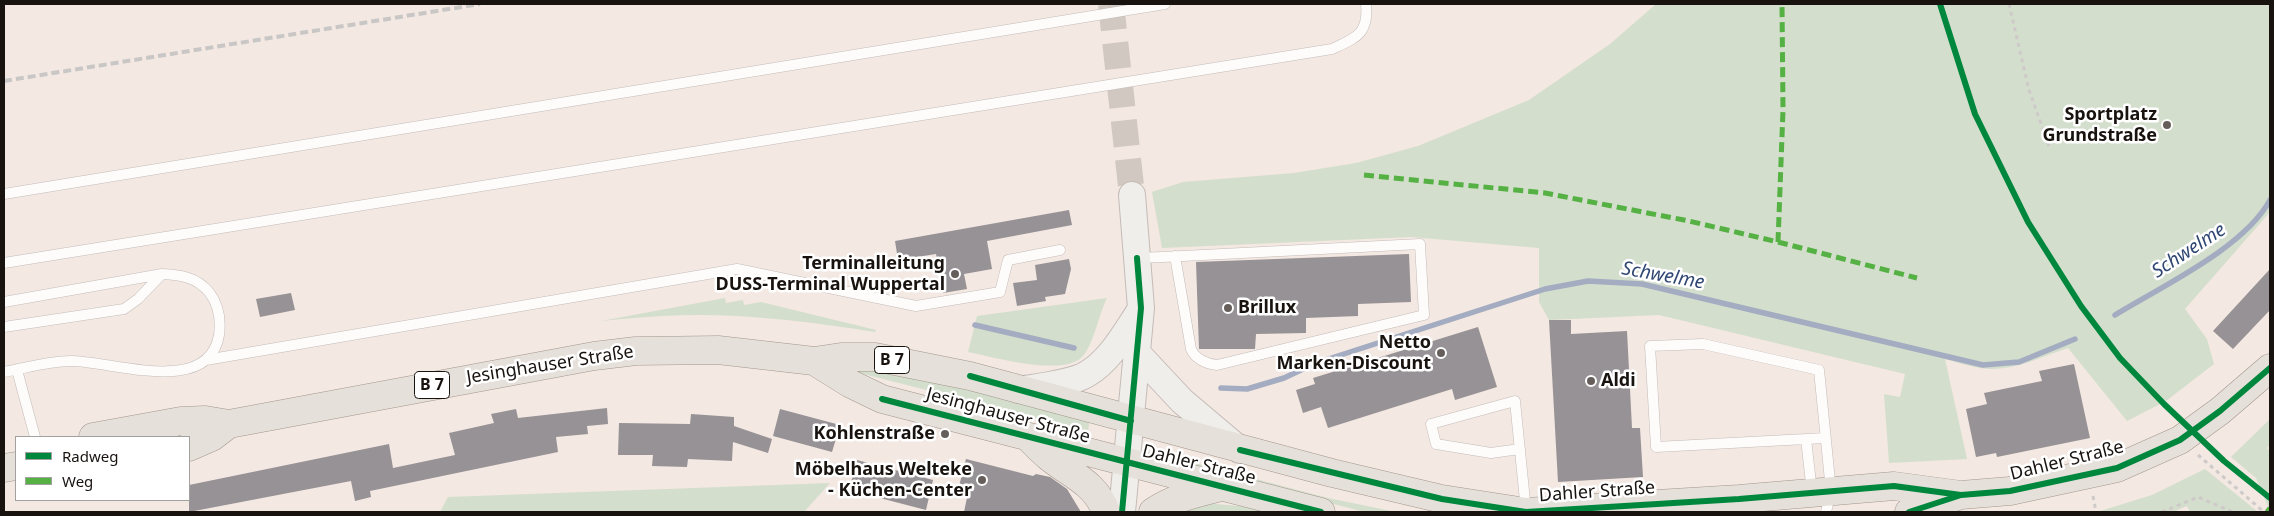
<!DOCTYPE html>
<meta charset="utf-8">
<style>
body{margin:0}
#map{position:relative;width:2274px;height:516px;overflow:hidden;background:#f3e8e2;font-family:"Noto Sans",sans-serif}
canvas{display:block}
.frame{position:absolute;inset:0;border:5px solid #191310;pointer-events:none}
.legend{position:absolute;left:15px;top:436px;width:175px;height:65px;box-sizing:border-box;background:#fff;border:1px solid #a3a19f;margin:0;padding:6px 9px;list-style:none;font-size:15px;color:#191310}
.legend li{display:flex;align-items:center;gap:10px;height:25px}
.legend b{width:25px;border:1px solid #a3a19f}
</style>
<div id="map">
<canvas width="2274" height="516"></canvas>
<div class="frame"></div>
<ul class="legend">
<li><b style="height:6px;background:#00873e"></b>Radweg</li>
<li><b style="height:6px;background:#55b144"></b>Weg</li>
</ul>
</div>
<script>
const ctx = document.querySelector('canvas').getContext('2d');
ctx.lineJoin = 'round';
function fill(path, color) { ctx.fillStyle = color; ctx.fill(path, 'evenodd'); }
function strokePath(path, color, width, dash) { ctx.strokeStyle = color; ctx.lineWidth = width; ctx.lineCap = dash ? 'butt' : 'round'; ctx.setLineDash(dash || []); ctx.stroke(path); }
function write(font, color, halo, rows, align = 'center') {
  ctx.font = font + ' "Noto Sans",sans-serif'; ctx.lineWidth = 5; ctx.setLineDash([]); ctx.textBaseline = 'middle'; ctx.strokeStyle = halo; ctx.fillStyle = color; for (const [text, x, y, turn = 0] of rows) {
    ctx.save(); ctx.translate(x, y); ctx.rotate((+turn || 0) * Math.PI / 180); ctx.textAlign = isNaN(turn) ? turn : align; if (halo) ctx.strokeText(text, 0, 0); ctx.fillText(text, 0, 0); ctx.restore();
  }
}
fill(new Path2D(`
 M1656,4H2270V212L2185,309L2207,339L2214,364L2166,401L2127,421L2068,348C2041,357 2010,373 1980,368C1968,366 1957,362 1945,359L1967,459L1889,463L1884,394L1900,397L1905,374L1659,315L1549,320L1539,302V248L1411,237L1162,248L1152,192L1183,182L1294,173L1356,163L1418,146L1529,100L1610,44Z
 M725,298L726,303L743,300L744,305L761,302L876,330L875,332C805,321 733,312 662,316C642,317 621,319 601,321Z
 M1107,298C1099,313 1093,348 1081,358C1060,376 993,357 968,352L977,316Z
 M836,367L890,370L1090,418L1088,431Z
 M2270,419V445L2267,448L2270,451V511L2256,478L2231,457Z
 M1172,457L1328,498L1396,512H1365L1171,463Z
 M2205,469L2258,512H2190L2187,506L2173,512H2097L2152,495Z
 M830,483L804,512H440L448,497Z
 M1216,504L1261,508L1277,512H1168L1195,505Z`), '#d4decc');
strokePath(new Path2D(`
 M2115,315C2162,286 2244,248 2270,200
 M975,325L1074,348
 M1221,388L1247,389L1284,378L1316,363L1545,289L1588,281L1642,284L1983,365L2019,362L2075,339`), '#a4acc1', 5.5);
fill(new Path2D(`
 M1069,210L1072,225L987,241L992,269L964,274L967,289L943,293L936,254L898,260L895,241Z
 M1409,254L1411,302L1358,304V316L1306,318V333L1256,334L1255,349H1199L1196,262Z
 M1069,259L1071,269L1065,294L1045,297L1046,301L1017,306L1013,283L1037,280L1035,265Z
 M2270,269V310L2233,349L2213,331Z
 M291,293L295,310L260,317L256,299Z
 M1549,320H1571V334L1627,331L1632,428H1640L1643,477L1558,482Z
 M1478,327L1497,387L1455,400L1452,389L1328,428L1321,407L1303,413L1296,390L1315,384L1313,378Z
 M2074,364L2090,438L1997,457L1996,453L1976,457L1966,409L1987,404L1984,393L2042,381L2039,371Z
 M607,408L608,424L587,426L588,434L556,437L558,452L370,491L371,497L355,501L351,481L189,512V485L389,444L393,468L455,455L449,433L494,423L491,414L516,409L518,418Z
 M780,409L840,425L832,452L773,436Z
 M691,414L734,417V426L772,439L768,453L733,442L732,461L688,459L687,467L652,466L653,455H618L619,423L690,424Z
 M966,459L1033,476L1036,474L1050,477L1067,489L1081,512H964L968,493L958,490Z
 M857,460L933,480L926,510L849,490Z`), '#979295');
strokePath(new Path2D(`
 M1111,4L1132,195`), '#d2c8c2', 26, [26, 13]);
const lane = new Path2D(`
 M4,194L1165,4
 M1137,258L1163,257L1420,244L1424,315L1217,365C1207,364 1195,359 1191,349L1175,256
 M4,263L1332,49C1356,38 1369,34 1366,4
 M4,302L162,274C181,275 196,277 209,292C219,305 221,320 219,335C209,397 112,361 71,361C49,361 26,368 4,372
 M4,327L124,309L138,299L162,274
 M206,360L737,269L916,306L1000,292L1008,260L1060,250
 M17,370L35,437
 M1825,438L1656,447L1650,346L1703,344L1819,370L1831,491L1826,512
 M1806,439L1812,492
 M1520,449L1491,453L1436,444L1431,424L1515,401L1526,511`);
const secondary = new Path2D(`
 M1138,354L1182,401L1240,450
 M1019,390C1036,387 1073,383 1087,374C1111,360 1126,331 1141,309
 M1122,512L1141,308L1132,195`);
const primary = new Path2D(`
 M814,361L851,384L882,399L1321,512
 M93,437L181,421L205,420L229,424L594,356L636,351L718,350L814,361L841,357H875L970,376L1332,473L1442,499L1526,512L1739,499L1894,486L1961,495
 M1032,441C1037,446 1043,452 1049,457C1071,475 1096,483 1106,512
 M189,447L212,437L229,424
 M4,468L16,466
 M1153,512C1173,498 1197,493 1221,487
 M1909,512L1961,495L2010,491L2117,468L2180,440L2220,411L2270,368`);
strokePath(lane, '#c4bbb7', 11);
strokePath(secondary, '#c4bbb7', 28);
strokePath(primary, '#a3978c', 29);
strokePath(new Path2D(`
 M2009,4L2029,90L2049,146
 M2198,455L2264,512
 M2093,496L2096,512
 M2162,512L2198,497L2233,512`), '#cecac9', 3, [4, 4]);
strokePath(lane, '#fdfcfb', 10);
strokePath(secondary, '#f0eeea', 26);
strokePath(primary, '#e5e0da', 28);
strokePath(new Path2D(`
 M4,81L480,4`), '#c9c7c5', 4, [8, 4]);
strokePath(new Path2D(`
 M1364,175L1545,193L1689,221L1778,242L1783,110L1782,4
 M1778,242L1917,278
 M2267,512L2270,508`), '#55b144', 5, [10, 5]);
strokePath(new Path2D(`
 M1940,4L1975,114L2028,222L2081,306L2120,358L2164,404L2224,461L2270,498
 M970,376L1131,421
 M882,399L1321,512
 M1240,450L1442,499L1526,512L1739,499L1894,486L1961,495
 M1122,512L1141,308L1137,258
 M1909,512L1961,495L2010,491L2117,468L2180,440L2220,411L2270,368`), '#00873e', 6);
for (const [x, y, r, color] of [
 [2167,125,5,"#655e5a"],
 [955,274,5,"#655e5a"],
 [1228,308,5,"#655e5a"],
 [1441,353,5,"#655e5a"],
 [1591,381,5,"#655e5a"],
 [945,434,5,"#655e5a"],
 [982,480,5,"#655e5a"]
]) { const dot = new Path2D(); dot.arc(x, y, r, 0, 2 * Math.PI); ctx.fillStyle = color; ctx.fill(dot); strokePath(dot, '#fff', 2); }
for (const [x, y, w] of [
 [892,360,35],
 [432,385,35]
]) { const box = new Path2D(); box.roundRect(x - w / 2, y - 13.5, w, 27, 4); ctx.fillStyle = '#fff'; ctx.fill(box); strokePath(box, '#191310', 1); }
write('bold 16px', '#191310', null, [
 ["B 7",892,360],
 ["B 7",432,385]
]);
write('bold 18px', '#191310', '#fff', [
 ["Sportplatz",2157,115],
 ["Grundstraße",2157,136],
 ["Terminalleitung",945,264],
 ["DUSS-Terminal Wuppertal",945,285],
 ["Brillux",1238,308,"left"],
 ["Netto",1431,343],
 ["Marken-Discount",1431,364],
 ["Aldi",1601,381,"left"],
 ["Kohlenstraße",935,434],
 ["Möbelhaus Welteke",972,470],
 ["- Küchen-Center",972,491]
], 'right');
write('18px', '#191310', '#fff', [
 ["Jesinghauser Straße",550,365,-9],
 ["Jesinghauser Straße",1008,416,15],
 ["Dahler Straße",2067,461,-14],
 ["Dahler Straße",1199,465,14],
 ["Dahler Straße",1597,492,-4]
]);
write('italic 19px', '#304774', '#fff', [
 ["Schwelme",2189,251,-33],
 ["Schwelme",1663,276,10]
]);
</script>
